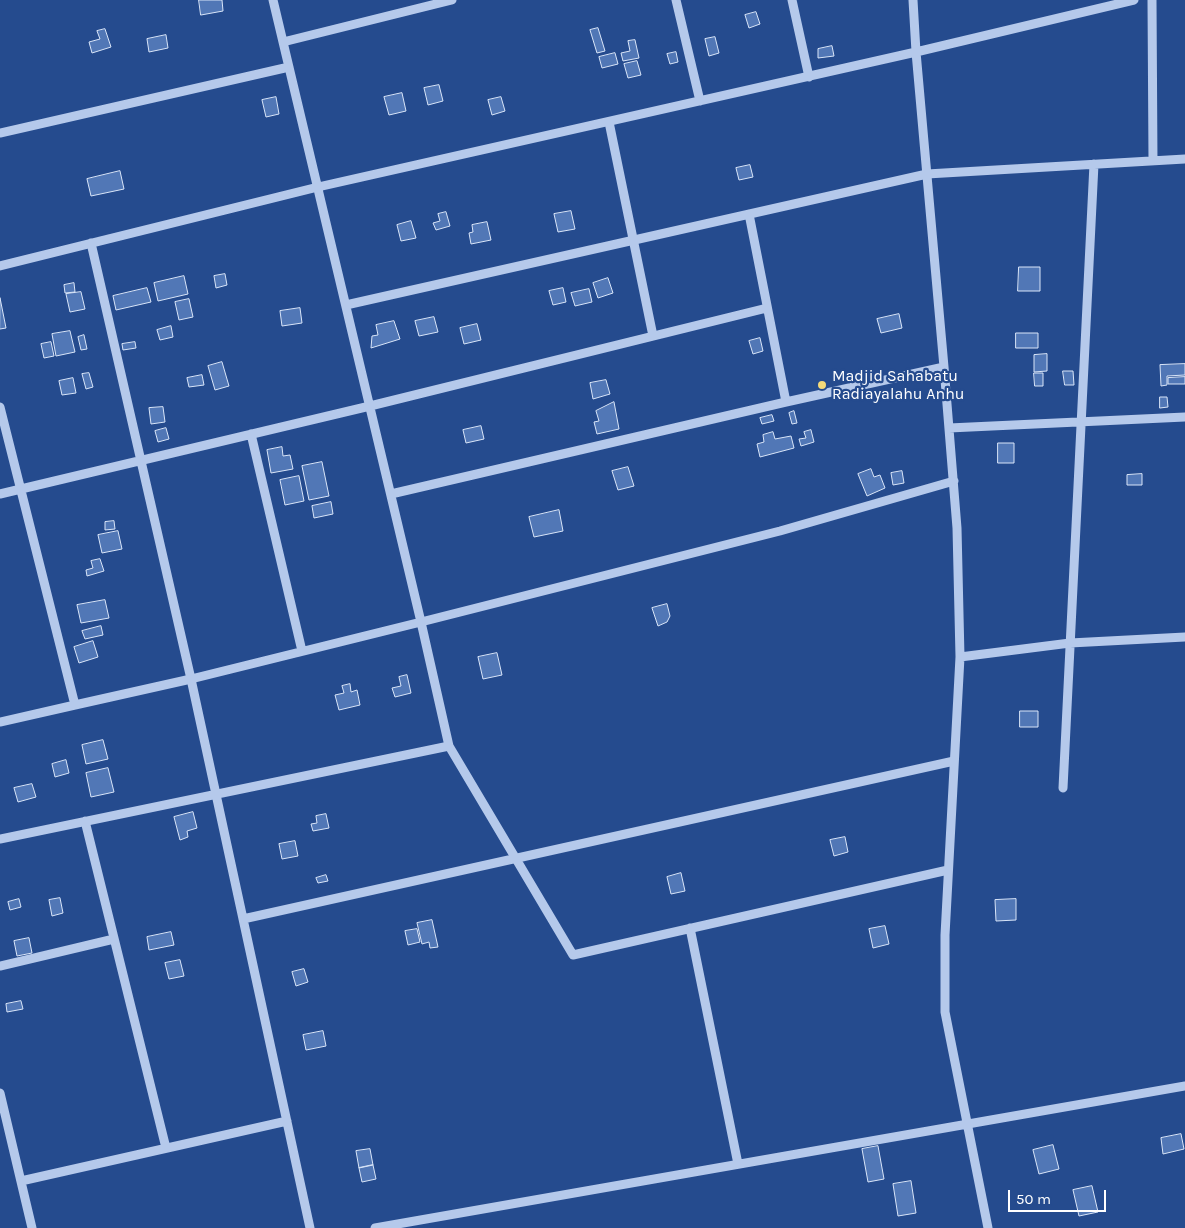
<!DOCTYPE html>
<style>
body{margin:0}
#map{position:relative;width:1185px;height:1228px;overflow:hidden;background:#254b8e;font-family:Karla,sans-serif}
canvas{display:block}
.scale{position:absolute;left:1008px;top:1190px;width:98px;height:22px;box-sizing:border-box;border:2px solid #fff;border-top:0;padding-left:6px;font-size:15px;line-height:18px;white-space:nowrap;color:#fff;-webkit-text-stroke:4px #254b8e;paint-order:stroke}
</style>
<div id="map">
<canvas width="1185" height="1228"></canvas>
<div class="scale">50 m</div>
</div>
<script>
const ctx = document.querySelector('canvas').getContext('2d');
ctx.lineJoin = 'round';
function fill(path, color) { ctx.fillStyle = color; ctx.fill(path, 'evenodd'); }
function strokePath(path, color, width, dash) { ctx.strokeStyle = color; ctx.lineWidth = width; ctx.lineCap = dash ? 'butt' : 'round'; ctx.setLineDash(dash || []); ctx.stroke(path); }
function write(font, color, halo, rows, align = 'center') {
  ctx.font = font + ' Karla,sans-serif'; ctx.lineWidth = 4.5; ctx.setLineDash([]); ctx.textBaseline = 'middle'; ctx.strokeStyle = halo; ctx.fillStyle = color; for (const [text, x, y, turn = 0] of rows) {
    ctx.save(); ctx.translate(x, y); ctx.rotate((+turn || 0) * Math.PI / 180); ctx.textAlign = isNaN(turn) ? turn : align; if (halo) ctx.strokeText(text, 0, 0); ctx.fillText(text, 0, 0); ctx.restore();
  }
}
const building = new Path2D(`
 M199,0H222L223,11L201,15Z
 M756,12L760,24L749,28L745,15Z
 M598,28L605,51L597,53L590,30Z
 M105,29L111,47L92,53L89,42L100,39L97,31Z
 M166,35L168,48L149,52L147,39Z
 M715,37L719,53L709,56L705,39Z
 M635,40L639,58L623,61L621,53L630,51L628,41Z
 M832,46L834,56L818,58V49Z
 M676,52L678,62L670,64L667,54Z
 M615,53L618,64L602,68L599,57Z
 M637,61L641,75L628,78L624,64Z
 M439,85L443,101L428,105L424,88Z
 M402,93L406,111L389,115L384,97Z
 M276,97L279,114L266,117L262,100Z
 M501,97L505,111L492,115L488,100Z
 M750,165L753,177L739,180L736,168Z
 M120,171L124,189L91,196L87,179Z
 M571,211L575,229L558,232L554,214Z
 M446,212L450,226L436,230L433,223L440,221L438,214Z
 M411,221L416,238L401,241L397,225Z
 M487,222L491,240L471,244L469,233L473,232L472,225Z
 M1019,267H1040V291H1018Z
 M225,274L227,285L216,288L214,276Z
 M184,276L188,294L158,301L154,283Z
 M608,278L613,293L598,298L593,283Z
 M74,283L75,292L65,293L64,285Z
 M147,288L151,302L116,310L113,296Z
 M563,288L566,302L553,305L549,291Z
 M589,289L592,302L575,306L571,293Z
 M81,292L85,309L70,312L66,294Z
 M0,298L6,328L0,329Z
 M189,299L193,317L179,320L175,302Z
 M300,308L302,323L282,326L280,311Z
 M899,314L902,328L881,333L877,319Z
 M434,317L438,332L419,336L415,321Z
 M394,321L400,339L371,348L372,336L378,335L376,325Z
 M477,324L481,340L464,344L460,328Z
 M171,326L173,337L160,340L157,330Z
 M70,331L75,352L56,356L52,334Z
 M1016,333H1038V348H1016Z
 M84,335L87,349L81,350L78,337Z
 M760,338L763,351L753,354L749,341Z
 M51,342L54,356L44,358L41,344Z
 M135,342L136,348L123,350L122,344Z
 M1047,354V371L1034,372V355Z
 M222,362L229,386L215,390L208,366Z
 M1185,364V375L1167,376V385L1161,386L1160,365Z
 M1063,371H1073L1074,385H1065Z
 M89,373L93,387L86,389L82,374Z
 M1034,373H1043V386H1035Z
 M202,375L204,385L189,387L187,378Z
 M1185,377V384H1168V378Z
 M73,378L76,393L62,395L59,381Z
 M606,380L610,394L593,399L590,383Z
 M1160,397H1167L1168,407L1160,408Z
 M614,402L619,429L597,434L594,422L599,421L596,411Z
 M163,407L165,422L151,424L149,408Z
 M794,411L797,423L792,424L789,413Z
 M772,415L774,421L762,424L760,418Z
 M481,426L484,439L466,443L463,430Z
 M166,428L169,439L158,442L155,431Z
 M811,430L814,442L801,446L799,439L806,438L804,432Z
 M773,432L775,439L791,436L794,448L760,457L757,444L764,442L763,435Z
 M998,443H1014V463H998Z
 M282,447L283,456L290,455L293,469L271,473L267,450Z
 M322,462L329,496L309,500L302,466Z
 M628,467L634,486L618,490L612,471Z
 M871,469L874,477L880,475L885,488L867,496L858,474Z
 M902,471L904,483L893,485L891,473Z
 M1142,474V485H1127V475Z
 M299,476L304,501L285,505L280,480Z
 M331,502L333,514L314,518L312,506Z
 M559,510L563,531L534,537L529,517Z
 M114,521L115,529L105,530V522Z
 M118,531L122,549L102,553L98,535Z
 M100,559L104,571L87,576L86,570L93,568L91,561Z
 M105,600L109,618L81,623L77,605Z
 M667,604L670,616L667,622L658,626L652,608Z
 M101,626L103,635L85,639L82,631Z
 M93,641L98,657L79,663L74,647Z
 M497,653L502,675L483,679L478,657Z
 M407,675L411,693L395,697L392,688L401,686L399,677Z
 M350,684L351,692L357,690L360,705L339,710L335,695L344,693L342,686Z
 M1020,711H1038V727H1020Z
 M103,740L108,759L86,764L82,745Z
 M66,760L69,773L55,777L52,764Z
 M108,768L114,792L91,797L86,773Z
 M32,784L36,797L18,802L14,788Z
 M193,812L197,828L187,831L188,837L180,840L174,817Z
 M326,814L329,828L313,831L311,824L317,823L316,816Z
 M845,837L848,852L834,856L830,840Z
 M295,841L298,856L282,859L279,844Z
 M681,873L685,891L671,894L667,877Z
 M326,875L328,881L318,883L316,878Z
 M60,898L63,913L52,916L49,900Z
 M19,899L21,907L10,910L8,902Z
 M1016,899V920L996,921L995,900Z
 M432,920L438,947L430,948L429,942L422,944L417,923Z
 M885,926L889,944L873,948L869,929Z
 M417,929L420,942L408,945L405,931Z
 M171,932L174,945L149,950L147,937Z
 M29,938L32,953L17,956L14,941Z
 M180,960L184,976L169,979L165,963Z
 M304,969L308,982L296,986L292,972Z
 M21,1001L23,1009L7,1012L6,1004Z
 M323,1031L326,1046L306,1050L303,1035Z
 M1181,1134L1184,1149L1163,1154L1161,1138Z
 M1053,1145L1059,1169L1039,1174L1033,1150Z
 M878,1146L884,1179L868,1182L862,1149Z
 M370,1149L373,1165L359,1168L356,1151Z
 M373,1165L376,1179L362,1182L359,1168Z
 M911,1181L916,1213L898,1216L893,1184Z
 M1092,1186L1098,1212L1079,1216L1073,1190Z`);
fill(building, '#5177b6');
strokePath(building, '#d9e5f8', 1);
strokePath(new Path2D(`
 M273,0L421,622L449,746L573,955L948,870
 M676,0L700,101
 M792,0L809,77
 M913,0L916,52L944,367L957,528L960,657L945,935V1012L988,1228
 M1152,0L1153,161
 M283,42L452,0
 M609,122L653,336
 M0,133L289,67
 M749,214L786,402
 M91,243L191,679L310,1228
 M0,266L318,187L916,52L1134,0
 M346,305L927,174L1185,159
 M0,407L75,705
 M949,428L1185,417
 M251,434L302,651
 M0,494L370,406L767,308
 M391,494L786,402L944,367
 M960,657L1070,643L1185,637
 M0,722L75,705L191,679L421,622L780,531L954,481
 M1063,788L1094,164
 M85,821L166,1148
 M0,839L449,746
 M243,919L954,761
 M690,928L738,1164
 M0,966L114,939
 M0,1093L32,1228
 M21,1181L287,1121
 M375,1228L1185,1086`), '#b5c9eb', 9);
for (const [x, y, r, color] of [
 [822,385,5,"#f5da79"]
]) { const dot = new Path2D(); dot.arc(x, y, r, 0, 2 * Math.PI); ctx.fillStyle = color; ctx.fill(dot); strokePath(dot, '#254b8e', 2); }
write('16px', '#fff', '#254b8e', [
 ["Madjid Sahabatu",832,376],
 ["Radiayalahu Anhu",832,394]
], 'left');
</script>
